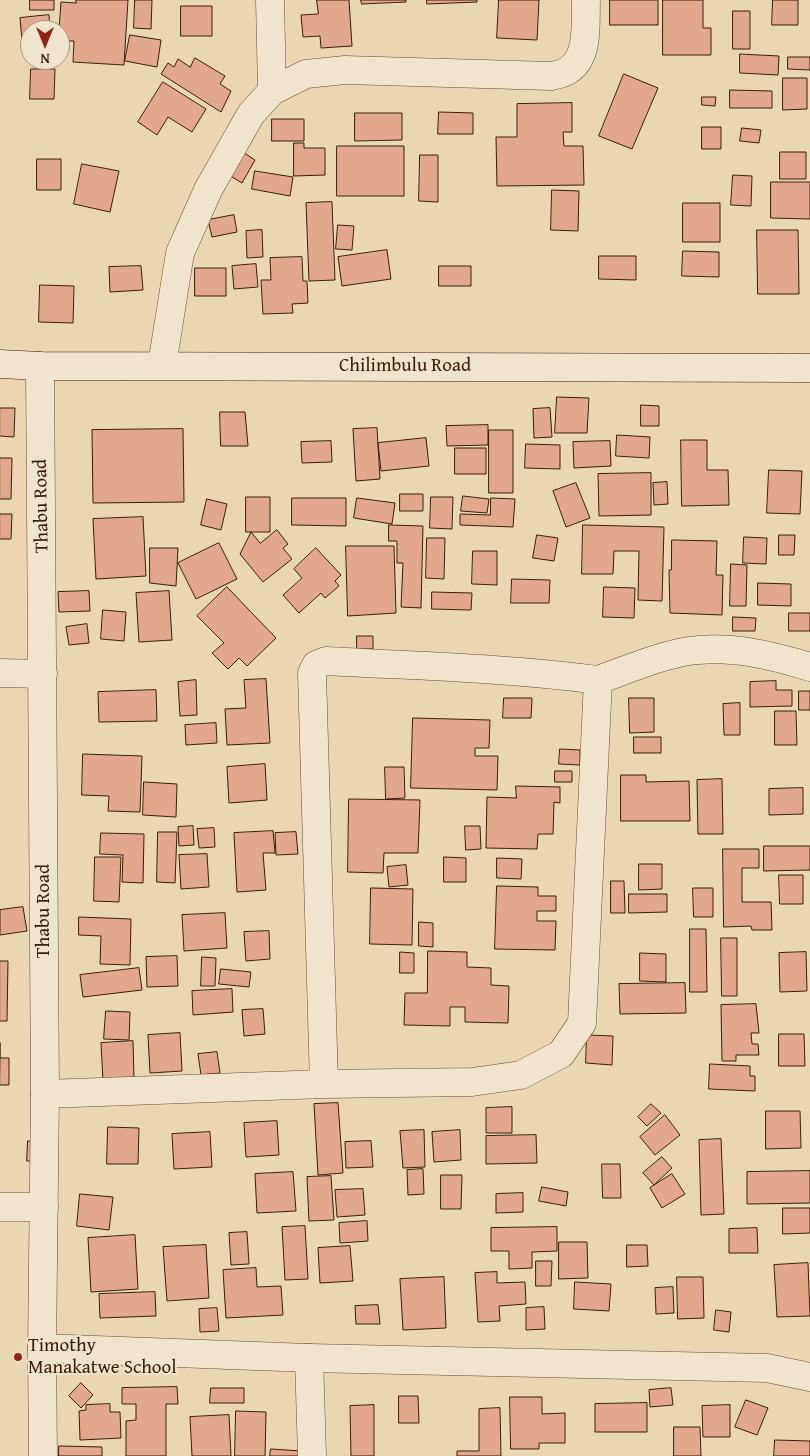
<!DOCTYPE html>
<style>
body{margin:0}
#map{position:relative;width:810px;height:1456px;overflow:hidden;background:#ead6b1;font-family:"Gentium Book Plus",serif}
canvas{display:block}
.north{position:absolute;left:20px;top:20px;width:50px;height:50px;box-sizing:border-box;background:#f1e4cc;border:1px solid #a8957e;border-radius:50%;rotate:180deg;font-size:14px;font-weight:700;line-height:20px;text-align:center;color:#3b1e09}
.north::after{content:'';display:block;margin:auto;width:18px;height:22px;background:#8f2418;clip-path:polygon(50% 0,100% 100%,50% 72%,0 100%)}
</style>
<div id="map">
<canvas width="810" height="1456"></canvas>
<div class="north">N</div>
</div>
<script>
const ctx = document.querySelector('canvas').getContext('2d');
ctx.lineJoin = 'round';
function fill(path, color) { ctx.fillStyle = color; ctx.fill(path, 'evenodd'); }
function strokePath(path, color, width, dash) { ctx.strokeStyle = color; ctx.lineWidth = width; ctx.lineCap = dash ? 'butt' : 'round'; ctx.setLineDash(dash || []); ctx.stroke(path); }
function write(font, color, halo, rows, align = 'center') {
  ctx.font = font + ' "Gentium Book Plus",serif'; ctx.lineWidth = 4; ctx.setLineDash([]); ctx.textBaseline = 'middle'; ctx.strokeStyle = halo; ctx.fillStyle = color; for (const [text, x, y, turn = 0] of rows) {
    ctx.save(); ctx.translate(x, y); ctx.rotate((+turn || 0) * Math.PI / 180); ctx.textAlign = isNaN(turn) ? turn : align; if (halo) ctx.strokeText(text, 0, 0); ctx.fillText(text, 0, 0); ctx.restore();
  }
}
const building = new Path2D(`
 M30,0H54V10H30Z
 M76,0H128L124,65L73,62L74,41H60L59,30L61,2L76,3Z
 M135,0H152L151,29L134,28Z
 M317,0H349L352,46L321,48L320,36L303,37L301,15L318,14Z
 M361,0H406V2L362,4Z
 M427,0H477V2L427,4Z
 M499,0H539L537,40L497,38Z
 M610,0H658V25H610Z
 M663,0H703V28H711V55H663Z
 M773,0H798V25H772Z
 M181,6H212V36H181Z
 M733,11H750V49H733Z
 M49,15L50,30H30V52H23L20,18Z
 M130,35L161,40L157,67L125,61Z
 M740,54L779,56L778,75L740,73Z
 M788,57H810V70L788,69Z
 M195,58L225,76L220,84L231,91L221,112L161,74L168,63L174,67L178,59L190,67Z
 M31,69H55L54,99H30Z
 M624,74L658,88L632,149L599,136Z
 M783,78H807V109L783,110Z
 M163,82L206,109L192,132L168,117L157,135L138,122Z
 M730,90L772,91V108H730Z
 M702,97H716L715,106L702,105Z
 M572,103V132H563L564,146H583L584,185L497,186L496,137H517V104Z
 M439,112L473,113V134H438Z
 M355,113H402V140L355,141Z
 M272,119H304V141H272Z
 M702,127H721V149H702Z
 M742,128L761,130L759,143L740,141Z
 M294,143H304V148H325V175L294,176Z
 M337,146H404V196H337Z
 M241,151L255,160L242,183L227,174Z
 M780,152H806V179H780Z
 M420,155H438V202L419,201Z
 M37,159H61V190H37Z
 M82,164L119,171L110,212L74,204Z
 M255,171L293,177L290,196L252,189Z
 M733,175L752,176L751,206L731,205Z
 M771,182H810V219L771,218Z
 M552,190L579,191L578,231L551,230Z
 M332,202L335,280L309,281L306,203Z
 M683,203H720V242H683Z
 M234,215L237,232L212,237L208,220Z
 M338,225L354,226L352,250L336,249Z
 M262,230L263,257L247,258L246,231Z
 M757,230H798L799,294H758Z
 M387,250L391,279L342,286L338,257Z
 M683,251L719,252V277L682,276Z
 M599,256H636V280L599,279Z
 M302,257L303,281H307L308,303L292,304L293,313L263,314L261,280H271L270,258Z
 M256,264L258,287L234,289L232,266Z
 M141,266L143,290L110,292L109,267Z
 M439,266H471V286H439Z
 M195,268H226V296H195Z
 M40,285L74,286L73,323L39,322Z
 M557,397L589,398L587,433H555Z
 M641,405L659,406V426H641Z
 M0,408H15L14,437L0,436Z
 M550,408L552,437L534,438L533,409Z
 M220,412H245L248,446H221Z
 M488,425V445L447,446L446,426Z
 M377,428L380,479L356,481L353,429Z
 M183,429L184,502L93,503L92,430Z
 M489,430H513V493H489Z
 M617,435L650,437L649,458L616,456Z
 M426,438L429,466L381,471L378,443Z
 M681,440H707V470H728L729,505L682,506Z
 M331,441L332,462L302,463L301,442Z
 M610,441L611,466L574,468L573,442Z
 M526,444L560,445V469L525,468Z
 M455,448H486V474H455Z
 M0,458H12L11,499H0Z
 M769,470L802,471L800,514L767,513Z
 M651,473V515L599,516L598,474Z
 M667,482L668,504L654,505L653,483Z
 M576,483L590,518L566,527L553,491Z
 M400,494H423V511H400Z
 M463,496L489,499L487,513L461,511Z
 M246,497H270V532H246Z
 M431,497H453L452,529L430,528Z
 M292,498H346V526L292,525Z
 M357,498L395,503L392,524L354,518Z
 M491,498L515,499L513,527L460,525V514L490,515Z
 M207,499L227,504L221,530L201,525Z
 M0,514H12L11,539H0Z
 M143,517L146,576L96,579L93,519Z
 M389,525L423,526L421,608L401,607L403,563H397V541H389Z
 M583,525L664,527L662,601L638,600L639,551H614L613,574H582Z
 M277,530L288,544L283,548L292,559L263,582L240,554L251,532L260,543Z
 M537,535L558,538L554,561L533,558Z
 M779,535H795L794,555H779Z
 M744,537L767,538L766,564L743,563Z
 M427,538H445L444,579L426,578Z
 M672,540L717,541L716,575H723L722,615L670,613L669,570H671Z
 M219,543L237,579L196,599L178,563Z
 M346,546H394L396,613L348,616Z
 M150,548H178L176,586L150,583Z
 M316,548L341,575L335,581L339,586L325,598L321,593L299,613L283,595L302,578L294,569Z
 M473,551H497V585L472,584Z
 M731,564L747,565L746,606H730Z
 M512,579L550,580L549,603H511Z
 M758,583L791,584V606L758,605Z
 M227,587L276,638L247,666L239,658L228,669L212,653L224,643L197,616Z
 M604,587L635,588L634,618L603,617Z
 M89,591L90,611L59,612L58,592Z
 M169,591L172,640L139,642L136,593Z
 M432,592L472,593L471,610L432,609Z
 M103,610L126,612L124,641L101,639Z
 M789,613H810V631H789Z
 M733,617L756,618L755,631H733Z
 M87,624L89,643L69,645L66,627Z
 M357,636H373V649H357Z
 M266,679L270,743L227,745L225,709L246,708L244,680Z
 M196,680L197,715L180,716L178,682Z
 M776,681V690H792V706L750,707V682Z
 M156,690L157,721L99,722L98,692Z
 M799,691H810V710H799Z
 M504,698H532L531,718H503Z
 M629,698H654V732L630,733Z
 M740,703V735H724L723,704Z
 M775,711H796L797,745H775Z
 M413,718L490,720L489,748H475V756H498L497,790L411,788Z
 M216,723L217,743L186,745L185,725Z
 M634,737H661V753H634Z
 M560,749L580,750V765L559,764Z
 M83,754L142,756L140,812L108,811L109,796L82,795Z
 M265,764L267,800L229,803L227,767Z
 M385,767H404L405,798L386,799Z
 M555,771H572V782H555Z
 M621,775H646V782L689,781L690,821H621Z
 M722,779L723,834H698L697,780Z
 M144,782L177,784L176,817L143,815Z
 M516,786L560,787V803L554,802L553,834H538L537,849L486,848L487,797L516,798Z
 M803,788V814L769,815V789Z
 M349,799L420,800L418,853H384L383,873L348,872Z
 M193,826L194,845L179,846L178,827Z
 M465,826H480L481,849L466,850Z
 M214,828L215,847L199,848L197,829Z
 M273,831L275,853H263L266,890L237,892L234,833Z
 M158,832H177L175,883L157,882Z
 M296,832L298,854L276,855L275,833Z
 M101,833L144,834L143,883L122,882L123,855L100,854Z
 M764,846H810V870L764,871Z
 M723,849H759V868H742V902H771L772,930H752L751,926L724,927Z
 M207,854L209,887L181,889L179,855Z
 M95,857H121L119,902L94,901Z
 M444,857L466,858V882H444Z
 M497,858L522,859L521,879L497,878Z
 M639,864H662V889L639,890Z
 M406,865L408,885L389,887L387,867Z
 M779,875H803V904H780Z
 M611,881H624L625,913H611Z
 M497,886L538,887V896H556V911H537V921H556L555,950L495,949Z
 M371,888L413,889L412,945L370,944Z
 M693,888H713V917H694Z
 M629,894H667V912L629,913Z
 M23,907L27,931L0,935V910Z
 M225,913L227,948L184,951L182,915Z
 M79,917L131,919L130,965L100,964L101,936L79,935Z
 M419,922L433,923V947L419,946Z
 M690,929H706L707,992H690Z
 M269,931L270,959L246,961L244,932Z
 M721,938H737V996H722Z
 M428,951L467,952V967L491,968V985L509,986L508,1023L465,1022V1007H450V1026L404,1025L405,993H427Z
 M400,952L414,953V973H400Z
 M806,952L807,991L780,992L779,953Z
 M640,953L666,954V982L640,981Z
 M177,956L178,986L147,987L146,957Z
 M202,957L216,958L215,986H201Z
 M0,961H8L7,1021H0Z
 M139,968L142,990L83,997L80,975Z
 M221,969L251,972L249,987L219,984Z
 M685,983L686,1013L620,1014L619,984Z
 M232,989L233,1012L193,1015L192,991Z
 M756,1004L759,1033H751L752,1044H758L759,1055H736V1061H722L721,1005Z
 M263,1009L265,1034L244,1036L242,1010Z
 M106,1011L130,1012L129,1040L104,1039Z
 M180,1033L182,1071L150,1073L148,1035Z
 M779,1034H804L805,1066H779Z
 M587,1035L613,1036L612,1065L586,1063Z
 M133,1041L134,1079L103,1081L101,1043Z
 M0,1043V1058H9V1085H0Z
 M217,1052L220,1073L201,1075L198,1054Z
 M710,1064L750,1066V1076H755V1091L709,1089Z
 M338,1103L343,1173L318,1175L314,1104Z
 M651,1104L661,1113L647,1126L638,1117Z
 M512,1107V1133H486V1108Z
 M766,1111H800L801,1148L766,1149Z
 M665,1115L680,1135L655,1155L640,1137Z
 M277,1121L279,1155L246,1157L244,1123Z
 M108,1127L139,1128L138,1164H107Z
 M424,1130L425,1167L403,1168L400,1131Z
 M460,1130L461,1160L434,1162L432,1132Z
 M210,1132L212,1167L174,1169L172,1134Z
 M536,1135L537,1163L486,1164V1136Z
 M721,1139L724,1214L701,1215L699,1140Z
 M28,1141L46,1142L45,1162L27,1161Z
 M371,1141L373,1167L346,1168L345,1142Z
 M662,1157L672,1168L654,1185L643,1173Z
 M602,1164H620L621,1198H603Z
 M423,1169L424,1194L408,1195L407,1170Z
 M810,1171V1203L747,1204V1172Z
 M293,1172L296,1211L257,1213L255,1174Z
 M672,1174L685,1194L662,1208L650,1188Z
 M441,1175H462L461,1209H441Z
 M331,1176L334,1220L309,1221L307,1177Z
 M542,1187L568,1192L566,1206L539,1201Z
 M363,1189L365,1215L337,1217L335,1190Z
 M523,1193V1212L496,1213V1194Z
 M80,1194L113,1197L109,1230L77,1226Z
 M783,1208H810V1233L783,1234Z
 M367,1221L368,1241L340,1243L339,1223Z
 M305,1226L308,1279L285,1280L282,1227Z
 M557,1227V1251L532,1252V1268L509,1269V1251H491V1228Z
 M757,1228L758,1253H729V1229Z
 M247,1232L249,1264L231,1265L229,1233Z
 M135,1235L138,1289L91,1292L88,1238Z
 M559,1242H587L588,1278L559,1279Z
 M206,1245L209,1298L167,1301L163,1247Z
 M627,1245H647L648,1266L627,1267Z
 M350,1246L353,1281L320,1283L318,1248Z
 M536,1261H552L551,1286H536Z
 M808,1263L810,1316L777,1317L774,1265Z
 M256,1268L257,1287L281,1286L283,1315L226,1318L223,1270Z
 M497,1272V1283L525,1282L526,1304L499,1306L500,1321L478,1322L475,1273Z
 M444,1277L446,1328L403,1330L400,1279Z
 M677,1277H703L704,1318L678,1319Z
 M575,1282L611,1284L609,1311L574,1309Z
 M673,1287L674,1313L656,1314L655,1288Z
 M155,1292L156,1316L100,1318L99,1294Z
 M378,1305L380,1324H356L355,1306Z
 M544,1307L545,1329L526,1330V1308Z
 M217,1308L219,1331L200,1332L199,1309Z
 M716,1310L731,1312L729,1332L714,1330Z
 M81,1383L93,1395L81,1408L69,1396Z
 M177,1387L178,1404H166V1456H126V1421L136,1420V1404H122V1388Z
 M211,1388H244V1403H210Z
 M671,1388L673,1405L650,1407L649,1390Z
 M399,1396H418L419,1423H399Z
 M510,1397H542V1414L565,1413V1443H539V1449H511Z
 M746,1400L768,1408L757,1435L735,1427Z
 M647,1403V1432H595V1404Z
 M110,1404V1412H120L121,1438L80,1440L79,1411L86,1410V1405Z
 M374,1405V1456H351L350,1406Z
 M730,1405V1437H703L702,1406Z
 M500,1408L501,1456H457V1451H479V1409Z
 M236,1411L266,1412L265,1456H235Z
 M229,1415L231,1456H192L190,1417Z
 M674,1427H700L701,1456H674Z
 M775,1440L810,1441V1456H774Z
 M59,1446L102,1447V1456H59Z
 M271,1449L302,1451L301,1456H270Z`);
fill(building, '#e1a88e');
strokePath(building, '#3b1e09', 1);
const minor = new Path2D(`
 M270,0L272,91
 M162,365L180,253L208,190L251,114L272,91L306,74L345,70L551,76C556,75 563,74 567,71C590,58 585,22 586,0
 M0,673L43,674
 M324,1084L312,673L316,665L326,661C417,666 508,668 598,680
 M45,1094L324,1084L472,1082L521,1075L561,1054L582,1023L598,680C627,670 658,656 689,651C730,645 771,655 810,667
 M0,1207H44
 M42,1348L43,1456
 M309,1358L312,1456`);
const tertiary = new Path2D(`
 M40,366L45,1094L42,1348L309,1358L767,1368L810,1377`);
const secondary = new Path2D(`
 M0,364L40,366L810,368`);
strokePath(minor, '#674c33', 29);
strokePath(tertiary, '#674c33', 29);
strokePath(secondary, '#3b1e09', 29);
strokePath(minor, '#f1e4cc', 28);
strokePath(tertiary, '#f1e4cc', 28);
strokePath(secondary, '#f1e4cc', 28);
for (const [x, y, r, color] of [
 [18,1357,5,"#8f2418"]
]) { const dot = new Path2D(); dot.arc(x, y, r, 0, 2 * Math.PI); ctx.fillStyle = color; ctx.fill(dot); strokePath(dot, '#f1e4cc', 2); }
write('19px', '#3b1e09', '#f1e4cc', [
 ["Chilimbulu Road",405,366],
 ["Thabu Road",42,506,-91],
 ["Thabu Road",44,911,-90]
]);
write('19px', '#3b1e09', '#f1e4cc', [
 ["Timothy",28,1346],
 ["Manakatwe School",28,1368]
], 'left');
</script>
